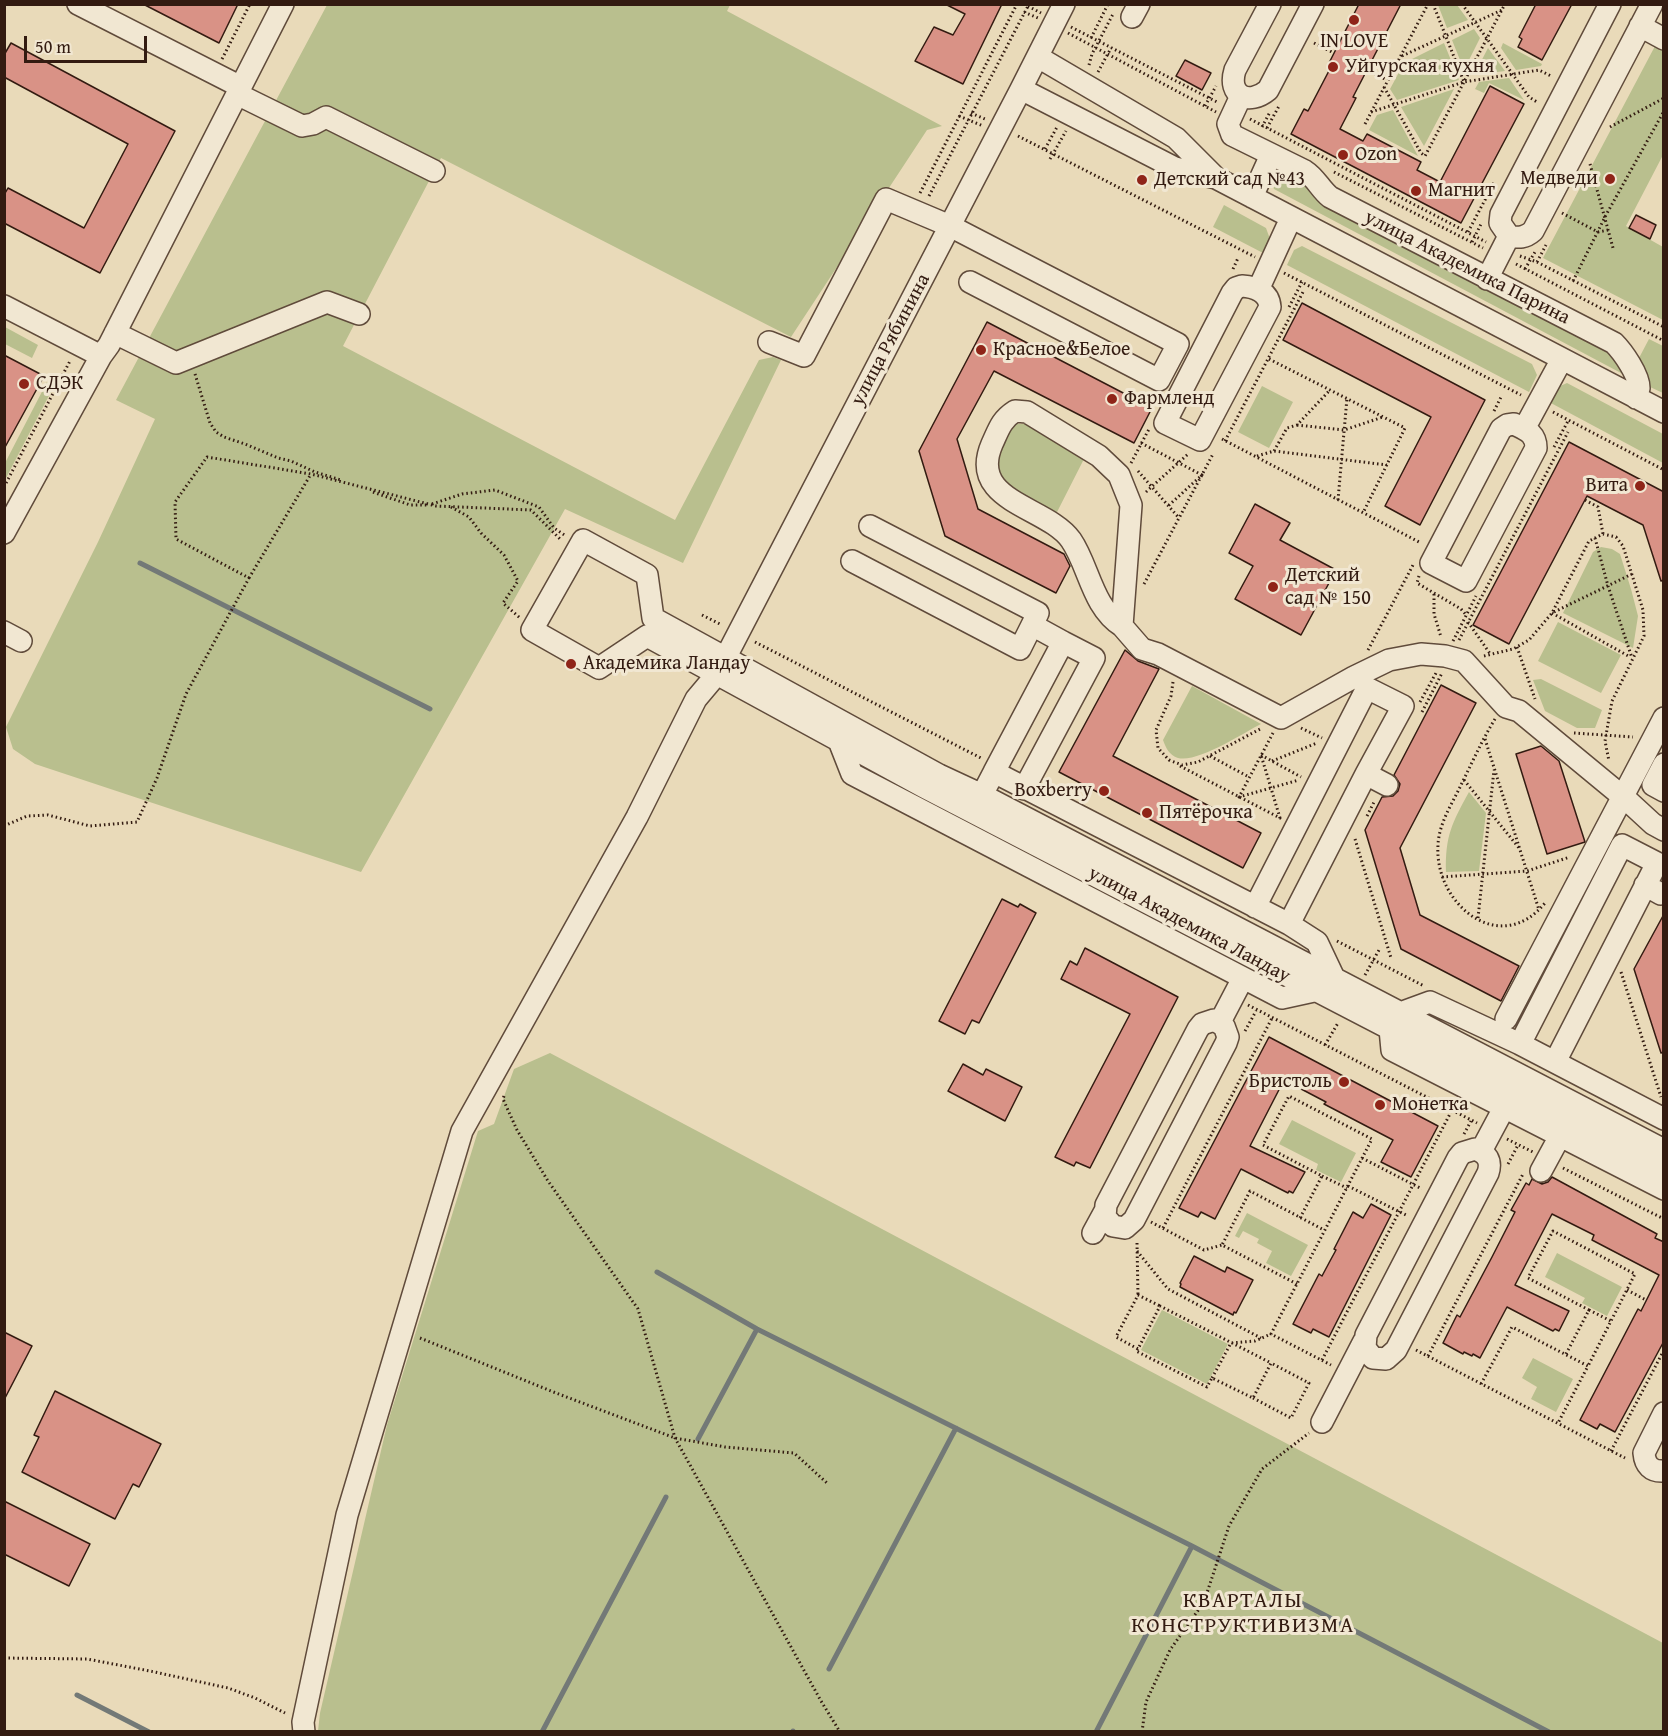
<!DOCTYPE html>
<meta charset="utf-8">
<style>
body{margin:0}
#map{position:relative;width:1668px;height:1736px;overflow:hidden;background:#e9dab9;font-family:"Gentium Book Plus",serif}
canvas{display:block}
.frame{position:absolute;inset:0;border:6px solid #331b11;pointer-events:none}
.scale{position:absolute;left:24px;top:36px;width:123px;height:27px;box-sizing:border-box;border:3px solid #331b11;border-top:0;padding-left:8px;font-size:18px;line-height:21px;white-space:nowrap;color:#331b11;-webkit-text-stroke:4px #f1e7d2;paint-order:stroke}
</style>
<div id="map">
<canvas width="1668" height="1736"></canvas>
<div class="frame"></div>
<div class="scale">50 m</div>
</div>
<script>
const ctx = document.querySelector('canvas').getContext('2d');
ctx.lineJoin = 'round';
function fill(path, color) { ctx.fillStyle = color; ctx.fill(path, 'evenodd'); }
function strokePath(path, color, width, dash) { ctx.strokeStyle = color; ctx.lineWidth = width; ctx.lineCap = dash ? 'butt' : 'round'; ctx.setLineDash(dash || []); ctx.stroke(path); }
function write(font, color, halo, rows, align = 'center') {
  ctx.font = font + ' "Gentium Book Plus",serif'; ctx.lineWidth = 6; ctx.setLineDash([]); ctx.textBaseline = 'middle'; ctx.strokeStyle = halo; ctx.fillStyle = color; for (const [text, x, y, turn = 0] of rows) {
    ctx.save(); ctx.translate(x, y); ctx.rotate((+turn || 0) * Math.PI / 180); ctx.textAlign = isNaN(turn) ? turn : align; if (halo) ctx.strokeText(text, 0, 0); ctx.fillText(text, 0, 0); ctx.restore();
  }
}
fill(new Path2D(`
 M327,5H730L727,11L942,126L927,130L791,337L441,158L343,346L675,520L759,360L773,357L781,360L683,563L565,509L361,872L35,764L13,749L6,727L98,542L155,419L116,400Z
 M1438,5H1457L1468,20L1447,28Z
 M1474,29L1480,38L1464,70L1452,40Z
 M1663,31V155L1626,226L1663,247V320L1543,258Z
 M1444,43L1459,80L1397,100L1390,89L1404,63Z
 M1503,43L1542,64L1541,66L1516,70L1501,48Z
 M1488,48L1505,71L1474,75Z
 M1509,78L1524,100L1489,83L1484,93L1475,89L1479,82Z
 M1454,89L1424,146L1401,107Z
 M1393,110L1418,156L1369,130L1377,115Z
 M1287,169L1611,349L1625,369L1621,373L1274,189L1271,182L1276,172Z
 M1224,205L1266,228L1270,239L1263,253L1213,227Z
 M1302,246L1532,364L1537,375L1529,392L1287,265L1294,250Z
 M5,327L38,345L32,358L5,344Z
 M1649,339L1663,346V393L1650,387L1639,358Z
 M47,382L54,386L5,480V463Z
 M1567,383L1663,434V463L1549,402L1558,387Z
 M1262,386L1293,402L1269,448L1238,432Z
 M1013,424H1025L1085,457L1055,516L998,480L995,450Z
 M1601,547L1612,549L1620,554L1631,589L1638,616L1633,648L1563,613L1593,552Z
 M1558,622L1621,655L1601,693L1538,661Z
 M1541,679L1602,710L1595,728H1577L1545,711L1533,680Z
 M1192,686L1261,724C1243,733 1198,763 1178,758C1169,755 1166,748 1163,740Z
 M1469,792L1486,813L1479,871L1446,872C1445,836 1452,823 1469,792Z
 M550,1053L1663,1643V1731H318L320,1713L387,1425L478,1131L494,1124L514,1069Z
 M1292,1120L1356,1153L1341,1182L1316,1170L1318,1164L1279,1144Z
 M1247,1213L1308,1245L1291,1276L1266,1263L1272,1251L1257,1243L1259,1239L1243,1231L1239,1238L1235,1236Z
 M1557,1253L1622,1287L1607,1316L1582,1303L1585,1298L1545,1277Z
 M1162,1310L1228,1344L1207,1384L1141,1350Z
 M1533,1358L1573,1379L1556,1412L1531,1399L1537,1387L1522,1378Z`), '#b9bf8e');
strokePath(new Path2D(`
 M140,563L430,709
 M657,1272L757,1329L1192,1546L1549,1732
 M698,1439L757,1329
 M829,1669L956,1428
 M77,1695L149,1732
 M542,1732L666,1497
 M793,1732V1731
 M1096,1732L1192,1546`), '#737977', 5);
const building = new Path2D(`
 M143,4H238L219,43Z
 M945,4H1002L963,84L915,61L934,27L953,35L965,14Z
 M1359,4H1401L1353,97L1356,98L1340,129L1363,141L1367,134L1421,162L1417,170L1440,182L1490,86L1524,104L1461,223L1291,134L1304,109L1308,111L1332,65L1329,63Z
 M1536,4H1572L1542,60L1518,47L1522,39L1519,37Z
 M11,43L175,131L100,273L4,223V195L8,188L84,228L128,144L4,77V55Z
 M1185,60L1211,73L1202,90L1176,76Z
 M1636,215L1656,225L1650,239L1629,228Z
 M1302,303L1485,400L1420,525L1385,506L1431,417L1283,340Z
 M987,322L1152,408L1134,443L994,371L957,439L978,509L1064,554L1070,566L1056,593L945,536L919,451Z
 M4,355L44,376L4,449Z
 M1569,442L1664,492V580L1661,581L1643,525L1587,496L1509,644L1473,625Z
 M1255,504L1290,523L1280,540L1336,570L1301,635L1235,599L1253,566L1229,553Z
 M1125,650L1138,661L1159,669L1113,756L1261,833L1243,868L1059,772Z
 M1441,685L1476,703L1400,848L1420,915L1519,966L1501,1001L1401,949L1365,830L1382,797L1393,796L1398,791L1400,784L1394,775Z
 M1541,746L1559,761L1585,842L1547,854L1516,754Z
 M1002,899L1018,907L1020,904L1036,913L979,1023L972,1020L965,1034L939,1021Z
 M1664,914V1052L1661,1053L1634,969Z
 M1085,948L1178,997L1090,1168L1076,1162L1074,1166L1055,1157L1130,1014L1061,979L1070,961L1077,965Z
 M1269,1037L1438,1126L1411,1177L1381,1162L1393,1140L1324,1104L1326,1102L1284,1080L1250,1146L1305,1172L1293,1193L1289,1191L1288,1193L1241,1169L1215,1219L1201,1212L1198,1217L1179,1208Z
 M963,1064L983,1075L986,1069L1022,1087L1005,1121L948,1091Z
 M1552,1177L1657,1234L1655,1238L1664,1242V1341L1615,1432L1600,1424L1597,1429L1580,1420L1638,1309L1641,1311L1659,1275L1592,1240L1594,1235L1552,1214L1515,1285L1569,1311L1559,1331L1555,1329L1553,1331L1507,1307L1480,1358L1473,1354L1472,1356L1464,1352L1463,1354L1443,1343L1457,1315L1460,1317L1492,1257L1515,1212L1511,1210L1526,1183L1529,1185L1532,1179L1542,1184L1548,1182Z
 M1371,1204L1391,1215L1329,1337L1313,1329L1311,1333L1293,1324L1319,1274L1322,1276L1330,1261L1336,1250L1334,1249L1353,1212L1363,1218Z
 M1194,1256L1225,1272L1227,1267L1253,1280L1236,1313L1234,1312L1233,1315L1180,1287L1181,1284L1180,1283Z
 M4,1332L32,1346L4,1400Z
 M55,1391L161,1444L139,1487L133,1484L115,1519L22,1472L39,1437L34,1435Z
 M4,1501L90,1544L69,1586L4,1554Z`);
fill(building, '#d99286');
strokePath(building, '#331b11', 1.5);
const minor = new Path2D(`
 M78,4L241,87
 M1270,4L1235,70C1227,96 1249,106 1268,90L1313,4
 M1610,4L1501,214L1500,223L1509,236C1519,238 1525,238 1533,231L1652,4
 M1132,17L1139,4
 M1640,26L1664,39
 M1038,57L1176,138L1216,178
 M1021,89L1175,168L1216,178L1664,412
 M237,94L302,126L313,124L326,117L434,171
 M1241,96L1228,124L1232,135L1305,171C1316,178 1320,189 1330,197L1614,343C1623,352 1639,375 1639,388C1639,390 1636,396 1636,398
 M1252,197L1271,155
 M1487,279L1509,236
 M1242,286C1256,287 1269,292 1270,307L1200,440L1165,423L1232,293L1236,288Z
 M1258,290L1291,218
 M4,306L101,356
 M115,333L176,363L327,302L359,314
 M769,342L804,356L886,199L950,226L1178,344L1159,380L970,282
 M1015,411L1027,412L1099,456L1119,475L1131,505L1122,626C1092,607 1089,566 1071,540C1047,506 967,502 992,444C999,429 1001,420 1015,411Z
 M1514,424C1526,430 1536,433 1536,448L1466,581L1431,563L1501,429L1507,425Z
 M1524,429L1562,359
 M4,533L101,356L109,345L283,4
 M852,561L1020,649L1038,613L870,526
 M1032,625L1063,642
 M1122,626L1142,649L1158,654L1281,718L1354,677L1389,660L1421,654L1445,656L1464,661L1506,707L1519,711L1628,801L1653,824L1664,830
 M4,632L21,641
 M839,741L852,774L1282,998L1314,991
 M1664,764L1653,785L1664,791
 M994,772L1063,642L1094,658L1024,789
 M1366,774L1387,785
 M982,795L994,772L1289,924L1317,942L1335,980
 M1645,885L1661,894
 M1255,907L1367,688L1403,706L1366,774L1289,924
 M1400,1013L1430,1002L1520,1044L1664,1119
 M1506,1019L1664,718
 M1214,1020L1224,1026L1228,1037L1226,1043L1134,1220L1125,1228L1113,1226L1105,1217L1106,1205L1198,1029L1202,1024Z
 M1220,1022L1243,978
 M1390,1029L1392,1050L1664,1189
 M1520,1044L1622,845L1657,863L1555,1062
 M1475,1149C1487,1153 1492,1161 1488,1173L1396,1350L1386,1359L1373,1358L1365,1348L1366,1335L1458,1158L1462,1153Z
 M1664,1150L982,795L939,775L653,618L647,575L583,540L532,630L599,668L647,636L924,787L1664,1171
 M1481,1151L1504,1108
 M1541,1171L1560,1136
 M1093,1233L1105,1211
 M1664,1413L1644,1453C1645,1465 1651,1472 1664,1471
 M1322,1422L1364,1341
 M304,1732L303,1722L347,1515L462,1131L637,817L696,699L717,674L1021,89L1064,4`);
strokePath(minor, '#604b3b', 24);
strokePath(new Path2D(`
 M1024,4L1041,13
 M1433,4L1464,82
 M1462,4L1529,97L1537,102
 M1024,12L1038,18
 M1071,27L1217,102
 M1068,33L1216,112
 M1091,38L1108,4
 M1314,43L1334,53
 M1402,56L1502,10
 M222,59L250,4
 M1089,65L1092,54L1113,14
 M1367,70L1387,80
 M1098,72L1111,48
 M1384,87L1421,153L1425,156L1505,4
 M1205,106L1216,86
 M1371,112L1464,82L1539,70L1551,76
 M971,113L985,119
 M959,116L983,126
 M1250,119L1486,242
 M1365,124L1428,4
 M1262,127L1270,112
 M1610,127L1664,98
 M1267,128L1279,106
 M1018,136L1255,257
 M1045,149L1057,127
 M1050,159L1066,131
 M1590,164L1613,248
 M1334,172L1483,248
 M920,193L1017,4
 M929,196L1028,6
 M1562,213L1598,232L1608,230
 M1468,232L1495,181
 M1472,242L1481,224
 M1520,256L1537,262L1664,327
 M1537,262L1546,245
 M1516,264L1664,341
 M1233,269L1238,258
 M1525,269L1535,252
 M1284,273L1521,395
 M1573,281L1606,215L1664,111
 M1289,307L1302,282
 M1269,359L1405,428L1363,513
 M195,374L210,423L216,432L224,437L245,444L278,458L291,461L315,472L341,480
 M1494,411L1501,397
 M1553,412L1664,470
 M1297,425L1344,430L1383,417
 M1222,439L1421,543
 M1225,441L1303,292
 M1141,443L1202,475L1168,506
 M1554,447L1568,421
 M1274,451L1287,428L1297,425L1330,390
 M1257,456L1274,451L1387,465
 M1131,463L1149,429
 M1138,471L1179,518
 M4,487L70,361
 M373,492L410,505H427
 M1146,492L1188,454
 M1338,500L1347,398
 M1585,500L1598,507L1603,534
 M432,504L462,494L495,490L539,507L554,528L566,536
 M451,507L469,517L481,533L504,555L518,581L503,603L520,618
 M1595,538L1608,586L1632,658
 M1419,576L1417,583L1461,609L1467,616
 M249,578L311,474
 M1144,584L1213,454
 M1434,594V614L1441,637
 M1554,612L1632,574
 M1552,613L1630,657
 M702,615L722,625
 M1468,622L1491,655
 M1459,640L1568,432
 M1453,641L1476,596
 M755,642L981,758
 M1517,647L1535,699
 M1368,650L1413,565
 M1484,656L1513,649L1529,640L1552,613L1589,541L1603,534L1616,537L1623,546L1643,610L1644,636L1612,701L1605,741L1609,761
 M1173,682L1171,696L1156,730L1158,748L1169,760L1182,765L1198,762L1262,728
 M1420,702L1436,673
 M1422,712L1442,673
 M1495,719C1482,740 1472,763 1461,785C1452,804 1439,823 1438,845C1434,904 1500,958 1545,903
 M1301,728L1322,738
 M1273,733L1239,797L1299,780
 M1574,733L1633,737
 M1485,739L1539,910
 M1261,755L1301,777
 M1210,756L1249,777
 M1272,761L1317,743
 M1180,766L1280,818L1261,755
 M1464,780L1519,848
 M1367,816L1375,800
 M4,826L27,816L48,815L90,826L137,822L157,778L186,694L249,578L176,539L175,502L207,457L311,474L436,506L531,510L561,540
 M1355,839L1391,958
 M1442,877L1527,871L1570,857
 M1478,918L1494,770
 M1337,941L1424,986
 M1621,972L1661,1097
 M1365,975L1379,950
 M1248,1005L1477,1123
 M1245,1031L1256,1011
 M1325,1045L1338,1023
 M504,1096L503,1099L517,1130L548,1181L638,1309L675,1438L821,1701L840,1732
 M1464,1134L1471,1121
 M1507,1139L1533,1152
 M1362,1158L1422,1189
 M1508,1164L1518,1145
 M1563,1168L1664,1219
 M1322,1176L1347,1188
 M1348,1186L1408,1216
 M1300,1218L1322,1176L1263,1145L1289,1096L1372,1139L1271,1334L1331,1365
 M1151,1222L1204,1250L1222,1245
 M1163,1228L1272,1018
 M1137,1243L1138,1295
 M1137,1251L1168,1289L1261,1338
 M1297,1284L1222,1245L1250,1191L1324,1230
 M1627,1290L1646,1300
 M1589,1310L1611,1321
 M420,1338L556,1393L675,1438L725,1447L794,1453L827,1483
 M1138,1349L1136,1351L1207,1387L1212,1378L1253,1398L1271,1363L1160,1306L1138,1349L1116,1337L1138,1295L1160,1306
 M1416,1350L1625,1458
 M1566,1354L1589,1310L1528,1278L1553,1231L1635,1274L1588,1366
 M1428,1356L1523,1174
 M1322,1360L1452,1110
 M1212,1378L1231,1343L1255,1341L1271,1334
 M1481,1384L1512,1327L1588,1366L1558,1423
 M1253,1398L1291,1418L1309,1383L1271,1363
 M1611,1451L1664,1350
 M4,1658L87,1659L150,1671L228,1688L255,1698L285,1713
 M1142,1732L1146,1702L1170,1650L1204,1602L1229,1526L1262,1469L1309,1433`), '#331b11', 3, [1.5, 3]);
strokePath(minor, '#f1e7d2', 21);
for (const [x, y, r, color] of [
 [1354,20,6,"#8f2418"],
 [1333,67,6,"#8f2418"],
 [1343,155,6,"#8f2418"],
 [1610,179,6,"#8f2418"],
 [1142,180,6,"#8f2418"],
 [1416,191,6,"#8f2418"],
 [981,350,6,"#8f2418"],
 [24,384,6,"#8f2418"],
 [1112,399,6,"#8f2418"],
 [1640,486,6,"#8f2418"],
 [1273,587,6,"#8f2418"],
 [571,664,6,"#8f2418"],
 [1104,791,6,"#8f2418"],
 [1147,813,6,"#8f2418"],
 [1344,1082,6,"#8f2418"],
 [1380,1105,6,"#8f2418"]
]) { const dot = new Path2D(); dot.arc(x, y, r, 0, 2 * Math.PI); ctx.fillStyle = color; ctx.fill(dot); strokePath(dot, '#f1e7d2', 2); }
write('20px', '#331b11', '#f1e7d2', [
 ["IN LOVE",1354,42,"center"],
 ["Уйгурская кухня",1345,67],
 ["Ozon",1355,155],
 ["Медведи",1598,179,"right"],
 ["Детский сад №43",1154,180],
 ["Магнит",1428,191],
 ["Красное&Белое",993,350],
 ["СДЭК",36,384],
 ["Фармленд",1124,399],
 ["Вита",1628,486,"right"],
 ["Детский",1285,576],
 ["сад № 150",1285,599],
 ["Академика Ландау",583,664],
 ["Boxberry",1092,791,"right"],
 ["Пятёрочка",1159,813],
 ["Бристоль",1332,1082,"right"],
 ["Монетка",1392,1105]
], 'left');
write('20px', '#331b11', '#f1e7d2', [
 ["улица Академика Парина",1467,268,27],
 ["улица Рябинина",891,340,-62],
 ["улица Академика Ландау",1189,925,28]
]);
ctx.letterSpacing = '1.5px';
write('22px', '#331b11', '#f1e7d2', [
 ["КВАРТАЛЫ",1243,1601],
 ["КОНСТРУКТИВИЗМА",1243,1626]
]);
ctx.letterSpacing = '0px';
</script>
